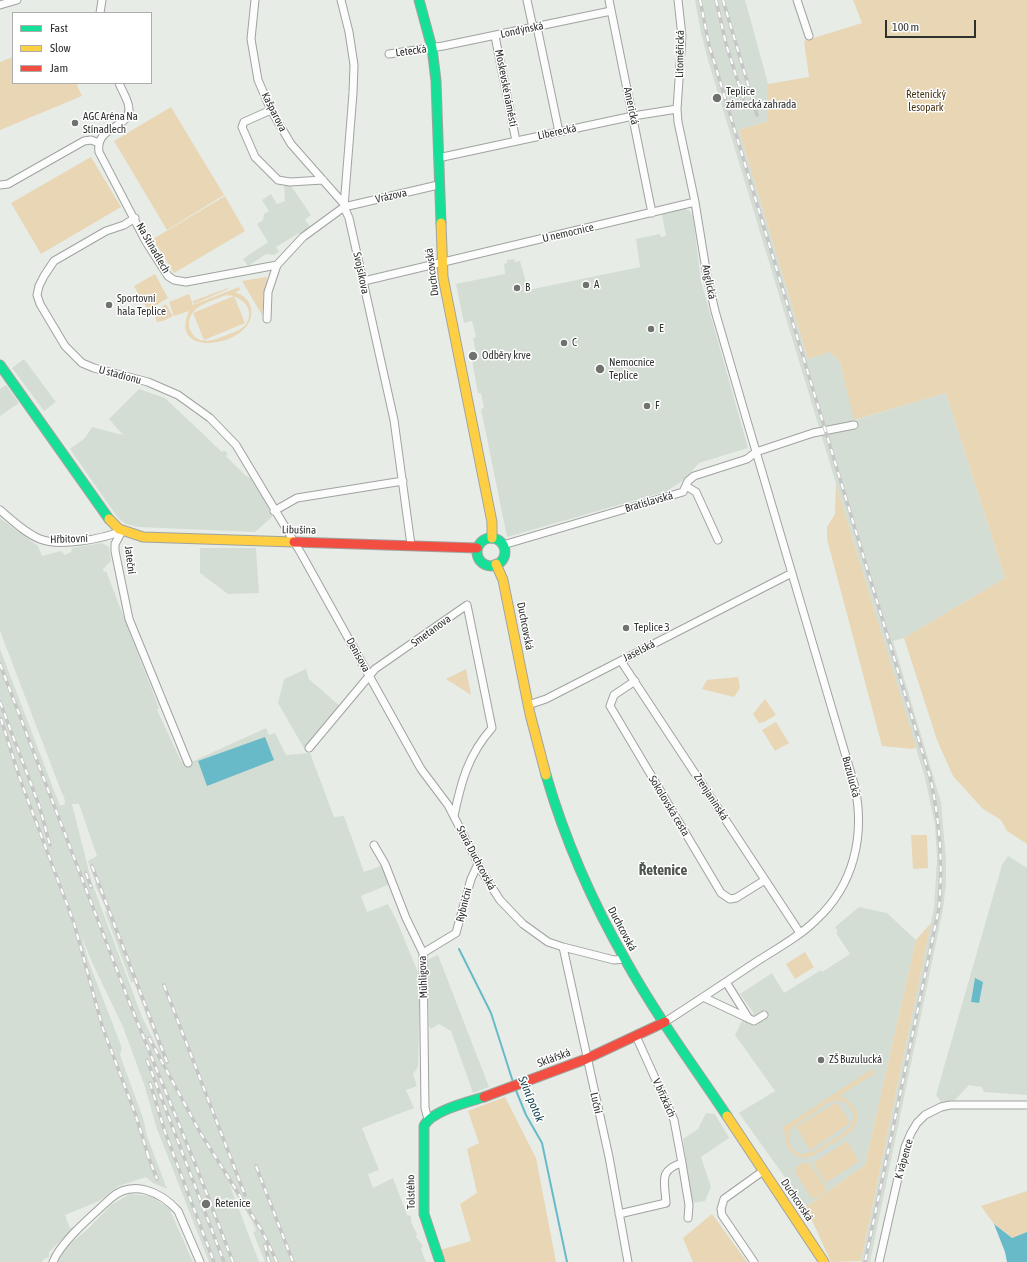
<!DOCTYPE html>
<meta charset="utf-8">
<style>
body{margin:0}
#map{position:relative;width:1027px;height:1262px;overflow:hidden;background:#e7ece7;font-family:"Asap Condensed",sans-serif}
canvas{display:block}
.legend{position:absolute;left:12px;top:12px;width:140px;height:72px;box-sizing:border-box;background:#fff;border:1px solid #acadac;margin:0;padding:5px 7px;list-style:none;font-size:12px;color:#2f312f}
.legend li{display:flex;align-items:center;gap:8px;height:20px}
.legend b{width:20px;border:1px solid #acadac}
.scale{position:absolute;left:885px;top:20px;width:91px;height:18px;box-sizing:border-box;border:2px solid #2f312f;border-top:0;padding-left:5px;font-size:12px;line-height:14px;white-space:nowrap;color:#2f312f;-webkit-text-stroke:3px #fff;paint-order:stroke}
</style>
<div id="map">
<canvas width="1027" height="1262"></canvas>
<ul class="legend">
<li><b style="height:5px;background:#16e098"></b>Fast</li>
<li><b style="height:5px;background:#ffcf43"></b>Slow</li>
<li><b style="height:5px;background:#f24e42"></b>Jam</li>
</ul>
<div class="scale">100 m</div>
</div>
<script>
const ctx = document.querySelector('canvas').getContext('2d');
ctx.lineJoin = 'round';
function fill(path, color) { ctx.fillStyle = color; ctx.fill(path, 'evenodd'); }
function strokePath(path, color, width, dash) { ctx.strokeStyle = color; ctx.lineWidth = width; ctx.lineCap = dash ? 'butt' : 'round'; ctx.setLineDash(dash || []); ctx.stroke(path); }
function write(font, color, halo, rows, align = 'center') {
  ctx.font = font + ' "Asap Condensed",sans-serif'; ctx.lineWidth = 3; ctx.setLineDash([]); ctx.textBaseline = 'middle'; ctx.strokeStyle = halo; ctx.fillStyle = color; for (const [text, x, y, turn = 0] of rows) {
    ctx.save(); ctx.translate(x, y); ctx.rotate((+turn || 0) * Math.PI / 180); ctx.textAlign = isNaN(turn) ? turn : align; if (halo) ctx.strokeText(text, 0, 0); ctx.fillText(text, 0, 0); ctx.restore();
  }
}
fill(new Path2D(`
 M695,0H745L751,21L768,84V121L739,130L808,359L830,352L840,362L855,420L946,393L1005,578L904,638L893,641L941,802L946,859V884L943,909L870,1262H861L934,908L937,859L935,825L925,778L708,60L701,33Z
 M284,186H291L311,215L305,220L311,228L301,235L299,233L276,247L279,252L274,255L266,254L248,266L243,259L268,242L257,224L263,220L264,214L269,211L262,200L271,194L277,204L285,201Z
 M685,209L690,211L693,217L701,281L748,448L699,463L685,479L667,491L507,537L481,409L484,408L481,393H478L471,355L476,354L473,338L476,337L472,321L464,323L456,284L505,274L504,264L507,263V260L514,259L515,262L520,261L528,290L640,267L636,239L660,234L661,237L666,236L662,214Z
 M24,359L56,402L44,411L12,368Z
 M6,385L19,403L0,416V389Z
 M139,389L165,398L222,452L224,450L228,454L226,456L246,476L252,478L273,516L255,532L139,527L126,524L118,518L70,449L85,438L92,427L123,435L109,419Z
 M0,518L38,546L42,556L61,551L65,555L71,552L72,548L102,543L109,547L111,561L103,569L104,572L106,571L159,708L157,710L181,761L185,764L196,760L266,728L269,735L275,733L286,755L310,753L334,817L344,816L364,872L383,865L390,884L361,896L367,912L388,904L396,919L420,977L418,1067L413,1074L417,1086L406,1090L414,1108L362,1128L379,1170L368,1174L373,1188L393,1178L407,1215L411,1216V1222L417,1234L416,1237L423,1246L421,1249L426,1262H265L253,1232L256,1231L252,1221L229,1183L259,1262H209L157,1129L144,1084L123,1027L90,958L81,934L88,960L122,1048L120,1055L143,1118L147,1136L167,1189L153,1183L146,1177L119,1186L99,1201L65,1215L70,1228L75,1227L49,1252V1257L44,1259L42,1262H0V649L60,806L65,804L64,796H63L0,631ZM72,804H79L97,856L88,861L96,884L95,885L107,911L105,912L131,982H134L160,1053L142,1017L92,883Z
 M200,548H256L259,593L228,594L200,573Z
 M306,669L309,679L341,707L305,750L278,703L284,679Z
 M1008,856L1027,868V1095L984,1092L982,1087L969,1085L955,1100L941,1102L936,1095L1002,865Z
 M859,907L887,913L916,940L865,1165L806,1207L739,1113L775,1091L735,1035L745,1015L754,1014L740,994L772,973L784,993L821,970L822,972L850,954L836,933L838,932L835,927Z
 M438,955L489,1087L473,1093L451,1031L439,1024L431,1029L429,1026L427,960Z
 M706,1113L715,1114L729,1138L701,1157L711,1187L705,1201L692,1203L683,1139L698,1129Z
 M130,1194L150,1196L169,1208L193,1262H55L61,1251L88,1229L111,1205Z`), '#d4ddd4');
fill(new Path2D(`
 M853,0H1027V844L1007,831L1001,820L982,808L953,776L937,740L904,638L1005,578L946,393L854,420L840,362L830,352L808,359L739,130L768,121V84L809,77L804,41L862,23Z
 M13,57V83H76L82,96L0,130V62Z
 M171,107L224,195L167,230L114,141Z
 M91,157L121,207L41,254L11,203Z
 M225,196L245,231L174,273L153,239Z
 M155,274L168,298L148,310L134,286Z
 M267,277L262,315L242,281Z
 M239,287L240,290L235,292C243,295 250,300 251,309C258,345 166,362 189,311L174,316L169,302L189,294L193,305ZM226,295C241,295 256,309 246,324C242,330 234,332 227,335C212,341 196,347 189,327C187,306 210,302 226,295Z
 M228,288V289L194,304L193,301Z
 M234,296L245,323L204,340L193,313Z
 M166,304L173,316L163,321L157,322L154,312Z
 M836,484L916,747L913,749L882,746L827,539V527L835,514Z
 M466,669L471,695L446,679Z
 M738,677L740,688L734,697L702,689L707,680Z
 M765,699L776,715L764,722L759,723L753,714Z
 M776,722L789,743L775,751L762,730Z
 M911,835H927L928,868L913,869Z
 M931,923L861,1261L831,1262L806,1207L865,1165L916,940Z
 M805,952L814,967L795,979L786,964Z
 M872,1069L875,1073L839,1096C854,1101 865,1117 851,1131C845,1137 836,1142 828,1146C822,1150 816,1155 809,1157C793,1161 782,1145 786,1131H784L782,1128ZM839,1100C851,1103 858,1116 850,1127C846,1132 838,1136 832,1140C821,1147 798,1165 790,1144C787,1138 789,1132 793,1127L829,1102Z
 M505,1097L536,1158L556,1262H446L440,1250L471,1241L460,1204L477,1193L467,1149L479,1143L468,1111Z
 M837,1102L850,1123L810,1150L796,1127Z
 M847,1141L859,1161L826,1183L813,1163Z
 M805,1162L810,1164L826,1187L825,1192L815,1199L811,1197L795,1172V1168Z
 M1027,1191V1232L1012,1238L994,1224L981,1206Z
 M712,1214L747,1262H693L683,1238Z`), '#e8d6b5');
fill(new Path2D(`
 M265,737L274,760L207,786L198,761Z
 M975,978L983,982L979,1003L971,1002Z
 M994,1224L1012,1238L1027,1232V1262H1007L1005,1252Z`), '#68bac9');
strokePath(new Path2D(`
 M459,949L491,1013L513,1082
 M515,1088L526,1115L542,1143L567,1262`), '#68bac9', 2);
const street = new Path2D(`
 M255,0L251,39L258,80L271,110L291,144L344,204
 M341,0L349,32L354,65L353,93L344,207L349,218L394,420L411,545
 M527,0L533,28
 M609,0L652,213
 M797,0L809,36
 M0,5L17,0
 M100,13L102,0
 M537,27L559,132
 M495,36L516,141
 M389,54L443,46L611,11
 M119,83C122,91 129,101 129,109C129,129 95,126 99,152L145,240L168,276L174,280L186,282L277,265
 M271,110L244,122L242,127L255,157L278,180L290,182L323,180
 M438,158L633,116L677,109
 M0,185L8,184L84,141L91,140L99,143
 M135,218L124,225L106,231L54,261L44,276L39,286L37,295L40,304L65,346L82,363L94,368L148,382L178,395L210,418L236,445L302,555L421,769L448,805L484,875L500,900L523,924L548,942L563,947L614,960L624,959
 M364,281L695,202
 M267,319L268,292L277,265L303,237L344,207L438,185
 M686,486L696,492L718,540
 M0,510C12,520 25,533 40,539C59,547 103,539 121,531
 M274,511L297,498L403,481
 M122,531L115,544V551L129,619L188,763
 M503,545L683,492L688,481L694,476L747,459L756,452L813,433L854,425
 M621,661L800,933
 M635,681L614,695L610,706L721,893L730,899L736,898L765,880
 M528,705L546,699L792,573
 M309,748L375,669L467,605L492,728C468,755 461,782 454,816
 M374,845L385,864L406,918L423,953L425,1108L428,1119
 M563,947L609,1157L628,1262
 M423,953L456,933L471,879L478,864
 M726,982L749,1019
 M703,997L754,1021L764,1015
 M665,1022C696,1002 726,982 756,962C776,949 799,937 816,920C854,885 865,836 855,787L747,421L715,311L707,276L695,202L678,122L677,109L682,36L678,0
 M682,1163L689,1205L688,1218
 M619,1214L666,1203C665,1182 658,1170 682,1163L674,1120L636,1036
 M53,1262C61,1241 94,1214 111,1198C133,1179 161,1192 178,1211L200,1262
 M754,1262L722,1215L721,1209L724,1199L763,1171
 M879,1262L905,1147L911,1133L917,1123L925,1115L941,1107L950,1105H1027`);
const fast = new Path2D(`
 M419,0L432,48L436,81L441,223
 M0,365L109,519
 M477 552a14 14 0 1 1 28 0a14 14 0 1 1-28 0Z
 M546,775C565,840 592,902 626,961C656,1015 693,1065 727,1116
 M440,1262L424,1214V1126C431,1111 468,1102 484,1097`);
const slow = new Path2D(`
 M441,223L443,277L492,522V538
 M109,519L119,529L143,537L294,542
 M496,564L503,580L530,714L546,775
 M727,1116L824,1262`);
const jam = new Path2D(`
 M294,542L477,548
 M484,1097L586,1059L665,1022`);
strokePath(street, '#a0a3a0', 9);
strokePath(fast, '#a0a3a0', 11);
strokePath(slow, '#a0a3a0', 11);
strokePath(jam, '#a0a3a0', 11);
strokePath(street, '#fbfcfb', 7);
strokePath(fast, '#16e098', 9);
strokePath(slow, '#ffcf43', 9);
strokePath(jam, '#f24e42', 9);
const rail = new Path2D(`
 M700,0L709,45L930,777C940,821 943,863 939,908L865,1262
 M716,0L726,44L745,104
 M723,0L757,115
 M0,664L128,999L198,1171L233,1262
 M0,702L39,805L50,845
 M1,719L20,779L74,923L103,1029L135,1113L149,1158
 M92,866L167,1062
 M86,873L91,887
 M164,985L245,1195
 M149,1038L201,1134L262,1231L277,1262
 M147,1060L224,1262
 M150,1083L165,1132L214,1262
 M147,1153L157,1179
 M256,1166L293,1262
 M265,1245L269,1262`);
strokePath(rail, '#c5c6c5', 3.5);
strokePath(rail, '#fff', 2, [6]);
for (const [x, y, r, color] of [
 [717,98,5,"#6f726f"],
 [75,123,4,"#6f726f"],
 [586,285,4,"#6f726f"],
 [517,288,4,"#6f726f"],
 [109,305,4,"#6f726f"],
 [651,329,4,"#6f726f"],
 [564,343,4,"#6f726f"],
 [473,356,5,"#6f726f"],
 [600,369,5,"#6f726f"],
 [647,406,4,"#6f726f"],
 [626,628,4,"#6f726f"],
 [821,1060,4,"#6f726f"],
 [206,1204,5,"#6f726f"]
]) { const dot = new Path2D(); dot.arc(x, y, r, 0, 2 * Math.PI); ctx.fillStyle = color; ctx.fill(dot); strokePath(dot, '#fff', 1.5); }
write('11px', '#2f312f', '#fff', [
 ["Londýnská",522,30,-12],
 ["Letecká",411,51,-8],
 ["Litoměřická",680,54,-89],
 ["Moskevské náměstí",506,88,79],
 ["Americká",631,106,78],
 ["Kašparova",274,112,63],
 ["Liberecká",557,132,-12],
 ["Vrázova",391,196,-13],
 ["U nemocnice",568,233,-13],
 ["Na Stínadlech",153,248,60],
 ["Duchcovská",432,272,-97],
 ["Svojsíkova",361,273,78],
 ["Anglická",709,282,79],
 ["U stadionu",120,375,15],
 ["Bratislavská",649,502,-16],
 ["Libušina",299,530,1],
 ["Hřbitovní",69,539,-2],
 ["Jateční",130,560,83],
 ["Duchcovská",525,626,79],
 ["Smetanova",431,631,-36],
 ["Jaselská",639,651,-27],
 ["Denisova",358,655,61],
 ["Buzulucká",851,777,75],
 ["Zrenjaninská",711,797,57],
 ["Sokolovská cesta",669,806,59],
 ["Stará Duchcovská",476,858,62],
 ["Rybniční",464,905,-76],
 ["Duchcovská",622,929,62],
 ["Mühligova",423,977,-92],
 ["Sklářská",554,1058,-20],
 ["V břízkách",664,1098,66],
 ["Luční",596,1103,77],
 ["K vápence",904,1159,-74],
 ["Tolstého",411,1192,-91],
 ["Duchcovská",797,1200,56]
]);
write('11px', '#2f312f', '#fff', [
 ["Teplice",726,92],
 ["zámecká zahrada",726,105],
 ["AGC Aréna Na",83,117],
 ["Stínadlech",83,130],
 ["A",594,285],
 ["B",525,288],
 ["Sportovní",117,299],
 ["hala Teplice",117,312],
 ["E",659,329],
 ["C",572,343],
 ["Odběry krve",482,356],
 ["Nemocnice",609,363],
 ["Teplice",609,376],
 ["F",655,406],
 ["Teplice 3",634,628],
 ["ZŠ Buzulucká",829,1060],
 ["Řetenice",215,1204]
], 'left');
write('11px', '#473414', '#fff', [
 ["Řetenický",926,95],
 ["lesopark",926,108]
]);
write('italic 12px', '#13444e', '#fff', [
 ["Sviní potok",531,1099,67]
]);
write('bold 15px', '#4f554f', '#fff', [
 ["Řetenice",663,870]
]);
</script>
